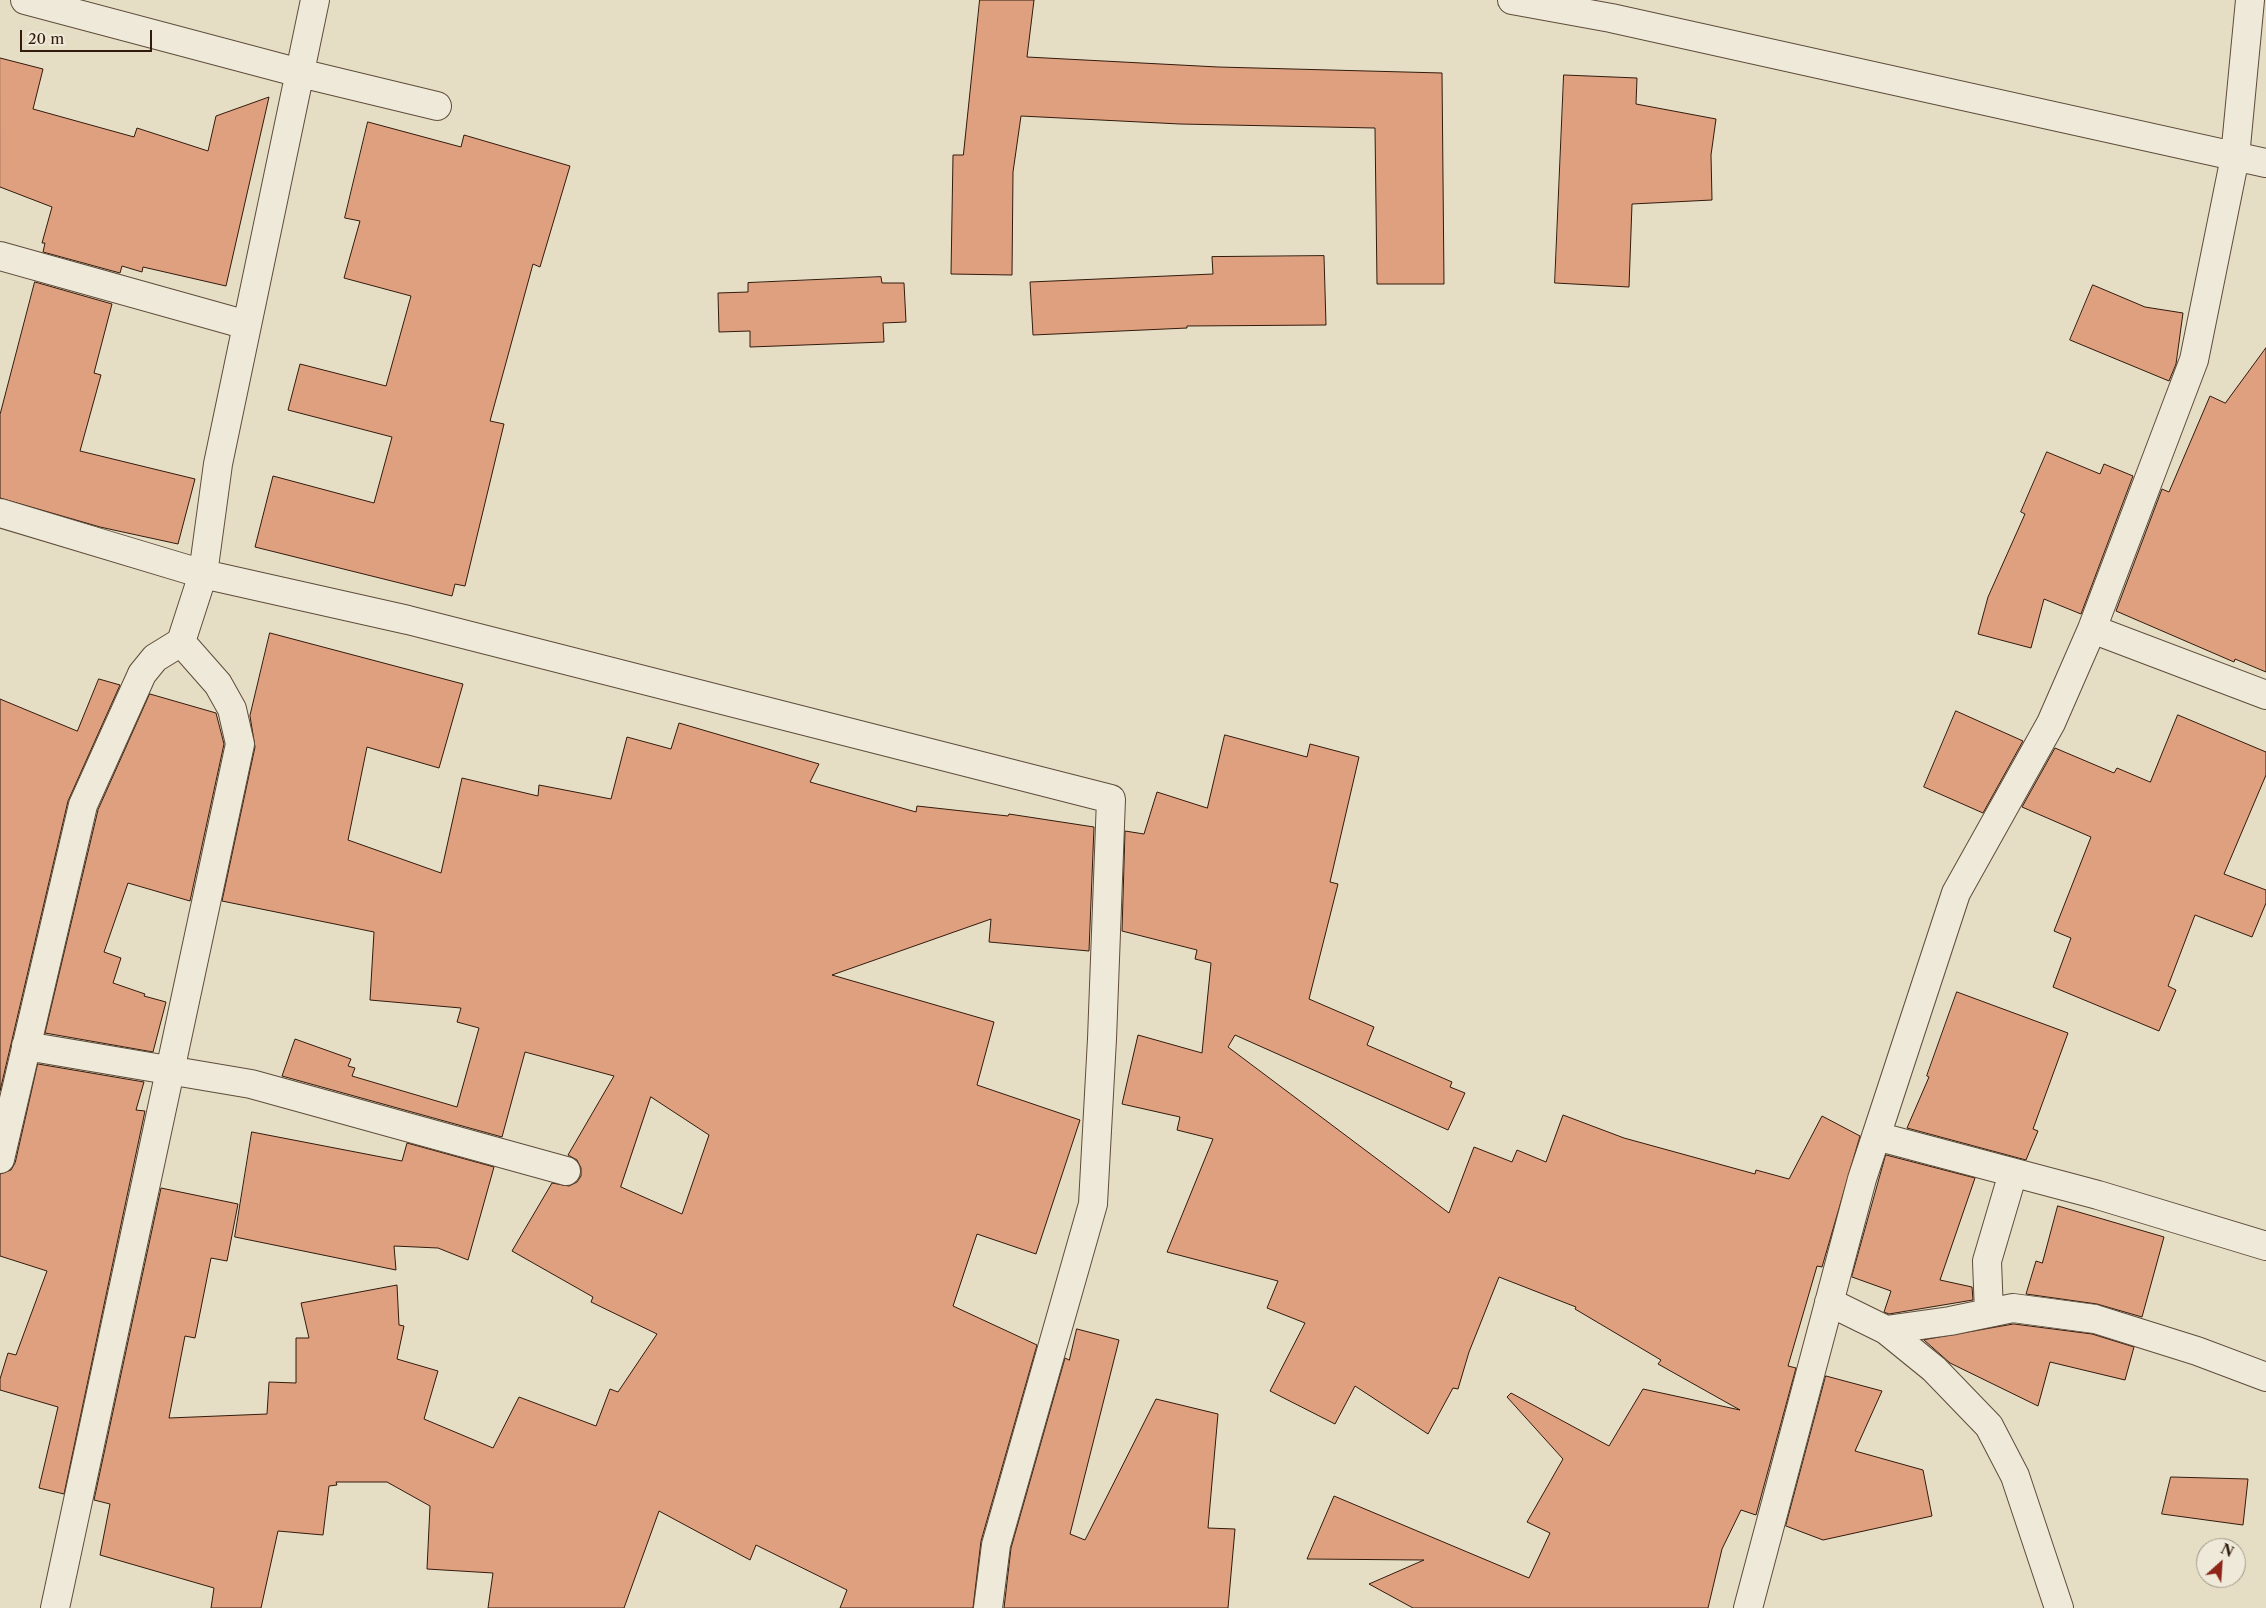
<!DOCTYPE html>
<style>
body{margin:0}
#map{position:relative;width:2266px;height:1608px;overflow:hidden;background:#e5ddc4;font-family:"Libre Caslon Text",serif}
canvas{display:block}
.north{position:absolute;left:2196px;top:1538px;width:50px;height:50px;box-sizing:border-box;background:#eee9d9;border:1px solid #a39787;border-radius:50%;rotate:26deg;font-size:14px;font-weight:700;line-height:20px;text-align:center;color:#321b0c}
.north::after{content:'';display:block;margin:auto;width:18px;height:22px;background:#8f2418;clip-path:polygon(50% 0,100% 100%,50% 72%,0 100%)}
.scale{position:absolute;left:20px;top:30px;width:132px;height:22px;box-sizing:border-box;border:2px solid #321b0c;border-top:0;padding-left:6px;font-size:15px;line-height:18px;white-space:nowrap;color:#321b0c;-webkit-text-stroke:4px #eee9d9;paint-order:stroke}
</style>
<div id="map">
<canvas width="2266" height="1608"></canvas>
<div class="north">N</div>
<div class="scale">20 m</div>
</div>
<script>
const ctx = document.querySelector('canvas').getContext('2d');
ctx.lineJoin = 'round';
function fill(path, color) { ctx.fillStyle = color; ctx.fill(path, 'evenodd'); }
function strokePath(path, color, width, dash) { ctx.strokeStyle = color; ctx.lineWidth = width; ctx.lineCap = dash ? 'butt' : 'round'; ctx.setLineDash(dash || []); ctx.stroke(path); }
const building = new Path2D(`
 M980,0H1034L1027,57L1218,67L1442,73L1444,284H1377L1375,128L1180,124L1021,116L1013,172L1012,275L951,274L953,155H963Z
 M0,58L43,69L33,109L134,137L137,128L208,151L216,116L269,97L226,286L143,267L142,272L122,266L120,273L43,252L45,243H42L52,207L0,187Z
 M1564,75L1637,78L1636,104L1716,119L1711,155L1712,200L1632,204L1629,287L1555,283Z
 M368,122L461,147L464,135L570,166L540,267L533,264L490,421L504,424L465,586L455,584L452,596L255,547L273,476L374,503L392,437L288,410L300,364L386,386L411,296L344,278L360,221L345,218Z
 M1324,256L1326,325L1187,326V328L1033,335L1030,282L1213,274L1212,257Z
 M881,277L882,283H904L906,322L883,323L884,342L750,347V331L719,332L718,293L748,292V283Z
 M35,282L112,304L94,373L101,375L80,451L195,479L178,544L100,527L0,498V415Z
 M2093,285L2145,307L2183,313L2176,364L2169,381L2070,340Z
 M2266,348V672L2235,659L2234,662L2116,611L2162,489L2169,492L2210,396L2225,403Z
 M2047,452L2100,474L2104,464L2133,476L2081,614L2044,599L2031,648L1978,634L1988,597L2025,514L2021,512Z
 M270,633L463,684L439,768L367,747L348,840L441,873L462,778L538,796L539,785L611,799L627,737L671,749L679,723L819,764L810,782L916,812L917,806L1008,816L1009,814L1094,827L1089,951L989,942L991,919L832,975L994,1022L977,1085L1080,1120L1036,1254L977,1234L953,1306L1037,1345L981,1541L973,1608H840L847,1590L756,1545L750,1560L659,1511L624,1608H488L493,1573L427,1569L430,1506L387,1482H336L337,1485L329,1486L323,1535L278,1531L261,1608H211L214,1588L100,1555L110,1504L94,1500L161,1188L238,1204L227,1261L211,1258L195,1338L185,1336L169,1418L267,1414L269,1382L296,1383V1338H309L301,1303L397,1285L399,1325L404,1326L397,1359L438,1371L424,1419L493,1448L519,1397L596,1426L610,1389L618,1392L657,1334L591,1302L593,1297L512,1251L552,1183L569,1186L577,1182L581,1176V1168L577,1160L568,1155L614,1076L525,1052L502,1137L282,1076L295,1039L351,1059L348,1066L355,1068L352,1076L457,1107L479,1028L457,1022L461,1008L370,1000L374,932L222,901L255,747L250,716ZM651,1097L709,1135L682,1214L621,1187Z
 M99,679L120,685L68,801L0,1091V699L77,731Z
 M150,694L216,713L224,744L190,901L128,883L104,952L121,958L113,983L145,994L144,996L166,1002L153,1052L45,1033L98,810Z
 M1956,711L2023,741L1983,813L1924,787Z
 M2178,715L2266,752V775L2224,874L2266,890V903L2252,937L2195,915L2168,986L2176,990L2159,1031L2053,987L2071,938L2054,931L2091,837L2022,807L2055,748L2114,773L2117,768L2150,782Z
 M1225,735L1307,757L1310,744L1359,757L1330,882L1338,884L1309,999L1374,1027L1367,1045L1452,1082L1450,1087L1465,1093L1448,1130L1235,1035L1228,1047L1449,1213L1474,1147L1512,1162L1517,1150L1546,1162L1563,1115L1624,1138L1755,1174L1756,1170L1789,1179L1822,1116L1860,1136L1822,1267L1817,1266L1788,1366L1796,1368L1756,1515L1741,1510L1722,1549L1708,1608H1413L1369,1584L1424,1560L1307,1559L1334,1496L1529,1578L1550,1533L1527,1522L1563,1459L1507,1397L1511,1393L1609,1446L1643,1389L1740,1410L1658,1364L1661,1360L1575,1309L1576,1307L1499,1277L1469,1352L1458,1389L1453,1388L1428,1434L1355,1386L1335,1424L1270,1391L1305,1323L1267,1308L1278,1281L1167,1252L1213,1139L1177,1130L1180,1117L1122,1104L1138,1035L1202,1053L1211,963L1195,959L1197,950L1122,931L1125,831L1144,834L1157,792L1207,808Z
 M1957,992L2068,1033L2033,1129L2038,1131L2026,1160L1907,1128L1929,1077L1927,1076Z
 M38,1064L144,1082L136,1110L145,1111L64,1494L39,1488L58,1407L0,1390V1379L8,1353L16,1355L47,1271L0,1256V1174L11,1170L15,1163Z
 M252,1132L402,1161L407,1143L494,1167L468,1260L438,1248L394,1246L396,1270L235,1237Z
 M1886,1155L1975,1178L1940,1280L1972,1287L1973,1300L1889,1314L1884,1312L1891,1291L1852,1277Z
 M2058,1206L2164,1237L2142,1317L2097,1304L2026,1294L2036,1261L2042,1263Z
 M2014,1324L2092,1334L2134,1347L2125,1380L2050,1362L2038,1406L1950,1363L1924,1340Z
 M1077,1329L1119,1340L1070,1534L1085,1540L1156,1399L1218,1414L1208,1528L1235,1529L1228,1608H1004L1011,1548L1065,1358L1069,1360Z
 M1826,1376L1882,1391L1855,1451L1923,1470L1932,1516L1823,1540L1786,1526Z
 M2171,1477L2248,1479L2243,1525L2162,1514Z`);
fill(building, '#dfa080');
strokePath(building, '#321b0c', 1);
const minor = new Path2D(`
 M25,0L300,73L437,106
 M1512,0L1611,18L2266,163
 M2250,0L2235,157L2194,360L2092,629L2266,695
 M0,256L247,325
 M0,513L203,574L408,620L1111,799L1102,1039L1093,1204L996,1545L988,1608
 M26,1046L251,1084L566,1171
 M1876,1136L2098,1195L2266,1246
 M0,1159L83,805L142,674L155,658L181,642L203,574L218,464L315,0
 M1829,1302L1886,1330L1934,1369L1989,1426L2015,1476L2059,1608
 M1989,1313L1987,1261L2013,1173
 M1886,1330L1950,1321L2013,1308L2095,1319L2197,1351L2266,1377
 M55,1608L240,744L232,709L218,684L181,642
 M1748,1608L1862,1179L1956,893L2051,723L2092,629`);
strokePath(minor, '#5f4c3a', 30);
strokePath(minor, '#eee9d9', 28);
</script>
